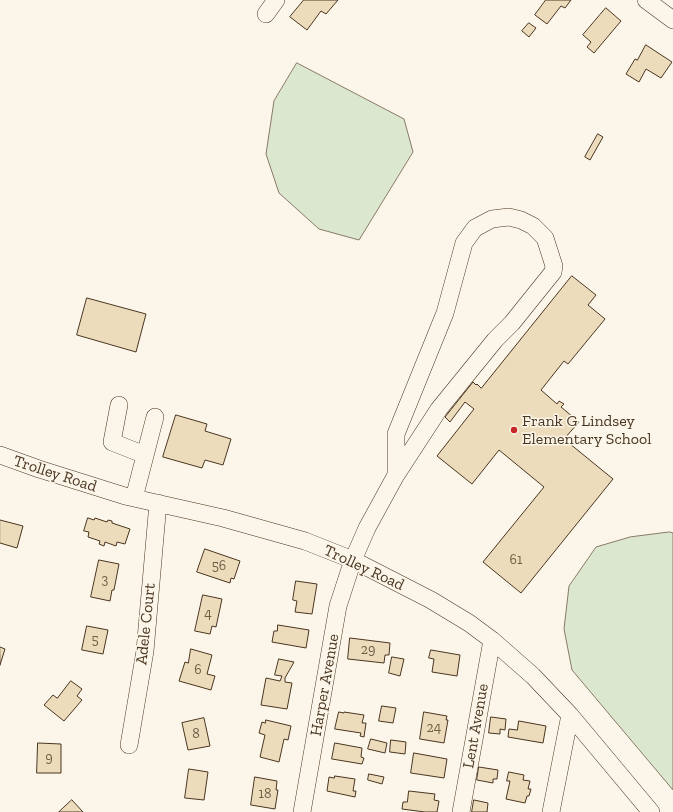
<!DOCTYPE html>
<style>
body{margin:0}
canvas{display:block;background:#fbf6e9}
</style>
<canvas width="673" height="812"></canvas>
<script>
const ctx = document.querySelector('canvas').getContext('2d');
ctx.lineJoin = 'round';
function fill(path, color) { ctx.fillStyle = color; ctx.fill(path, 'evenodd'); }
function strokePath(path, color, width, dash) { ctx.strokeStyle = color; ctx.lineWidth = width; ctx.lineCap = dash ? 'butt' : 'round'; ctx.setLineDash(dash || []); ctx.stroke(path); }
function write(font, color, halo, rows, align = 'center') {
  ctx.font = font + ' "Zilla Slab",serif'; ctx.lineWidth = 3; ctx.setLineDash([]); ctx.textBaseline = 'middle'; ctx.strokeStyle = halo; ctx.fillStyle = color; for (const [text, x, y, turn = 0] of rows) {
    ctx.save(); ctx.translate(x, y); ctx.rotate((+turn || 0) * Math.PI / 180); ctx.textAlign = isNaN(turn) ? turn : align; if (halo) ctx.strokeText(text, 0, 0); ctx.fillText(text, 0, 0); ctx.restore();
  }
}
const green = new Path2D(`
 M297,63L404,119L413,152L359,240L319,229L279,193L266,154L274,101Z
 M670,532L673,533V790L572,670L564,629L569,586L596,547L630,537Z`);
fill(green, '#dce7d0');
strokePath(green, '#887966', 1);
const building = new Path2D(`
 M304,0H338L326,14L321,11L307,30L290,17Z
 M546,0H571L565,8L561,6L547,24L535,15Z
 M606,8L621,21L594,53L587,47L591,42L583,35Z
 M529,23L536,28L529,37L522,31Z
 M646,45L672,62L661,78L646,69L639,82L626,74L635,59L637,60Z
 M598,134L603,137L590,160L585,157Z
 M572,276L596,295L588,305L605,319L568,364L564,361L541,390L557,404L559,401L564,404L561,407L579,422L564,439L613,479L521,593L483,562L544,487L499,450L472,484L437,456L474,409L465,402L450,422L445,417L473,382L476,385L477,384L481,388Z
 M87,298L146,314L136,352L77,335Z
 M176,415L207,424L205,431L231,439L223,465L205,460L202,468L163,457Z
 M88,518L94,520L95,518L107,522L108,520L112,521V523L130,529L125,544L117,542L116,546L105,542L104,546L99,544L100,541L88,537L89,532L84,531Z
 M0,520L23,526L17,548L0,543Z
 M205,549L240,561L234,579L231,578L230,583L197,572Z
 M99,560L119,564L114,590H112L110,601L91,597Z
 M296,581L317,584L312,614L295,612L297,601L293,600Z
 M203,595L222,599L216,627L212,626L210,634L195,631Z
 M278,625L309,630L306,648L272,642L274,631H277Z
 M87,626L108,630L103,654L82,650Z
 M350,638L390,643L389,655H385L384,663L348,659Z
 M0,647L5,649L0,665Z
 M191,649L212,655L207,674L215,676L211,690L179,681L185,662L188,663Z
 M431,650L460,655L457,676L432,672L434,659L429,658Z
 M392,657L404,659L400,676L389,673Z
 M279,659L294,662L285,678V682L292,683L287,709L261,705L266,678L280,681L282,676L275,675Z
 M71,681L82,689L77,696L82,700L64,721L44,705L53,695L57,698Z
 M382,706L396,708L393,723L379,721Z
 M339,712L344,713V712L364,715L362,723H366L364,737L360,736L361,733L335,729Z
 M424,712L447,716L446,720H448L444,743L420,739Z
 M491,717L506,719L505,730L500,729V734L489,733Z
 M204,718L210,746L188,750L182,723Z
 M266,720L291,726L288,740L284,739L279,762L260,757L265,735L259,733L262,722L265,723Z
 M519,721L546,726L543,743L508,737L509,729L517,730Z
 M371,739L387,743L385,753L368,749Z
 M391,740L406,742L405,754L390,752Z
 M38,743L61,744V773H37Z
 M335,743L362,748L361,757L364,758L362,764L332,759Z
 M414,753L447,759L444,778L411,773Z
 M479,767L498,770L497,779H493V783L477,780Z
 M189,769L208,772L204,800L185,798Z
 M509,772L524,775L523,780L530,781L528,789H531L529,796H527L525,803L506,799L510,781H507Z
 M369,774L384,777L382,784L368,780Z
 M335,776L355,779L353,791H356L355,797L327,791L329,777L334,778Z
 M255,777L277,781L276,790H278L275,809L251,805Z
 M409,791L435,794L434,800L439,801L437,812H425L402,809L403,802H407Z
 M72,800L83,812H59Z
 M474,800L488,803L487,812H472Z`);
fill(building, '#ecdcbc');
strokePath(building, '#4a3520', 1);
const minor = new Path2D(`
 M646,0L673,20
 M266,14L276,0
 M509,217L521,220L533,226L545,238L554,266L553,272L512,323L495,340L439,409L396,475V434L445,313L464,243L475,228L492,219Z
 M119,405L112,442L145,455
 M0,455L39,469L125,496L223,518L305,541L353,560L431,600L469,623L492,640L533,676L570,715L651,812
 M134,498L155,417
 M129,745L145,651L158,503
 M302,812L338,606L353,560L367,528L396,475
 M461,812L492,640
 M551,812L570,715`);
strokePath(minor, '#4a3520', 18);
strokePath(minor, '#fbf6e9', 17);
for (const [x, y, r, color] of [
 [514,430,4,"#c62828"]
]) { const dot = new Path2D(); dot.arc(x, y, r, 0, 2 * Math.PI); ctx.fillStyle = color; ctx.fill(dot); strokePath(dot, '#fbf6e9', 1.5); }
write('14px', '#725f47', null, [
 ["61",516,560],
 ["56",219,566],
 ["3",105,580],
 ["4",208,614],
 ["5",95,640],
 ["29",368,650],
 ["6",198,670],
 ["24",434,728],
 ["8",196,734],
 ["9",49,758],
 ["18",265,794]
]);
write('16px', '#4a3520', '#fbf6e9', [
 ["Frank G Lindsey",522,421],
 ["Elementary School",522,439]
], 'left');
write('16px', '#4a3520', '#fbf6e9', [
 ["Trolley Road",55,474,18],
 ["Trolley Road",364,568,25],
 ["Adele Court",146,624,-84],
 ["Harper Avenue",325,685,-80],
 ["Lent Avenue",476,726,-80]
]);
</script>
